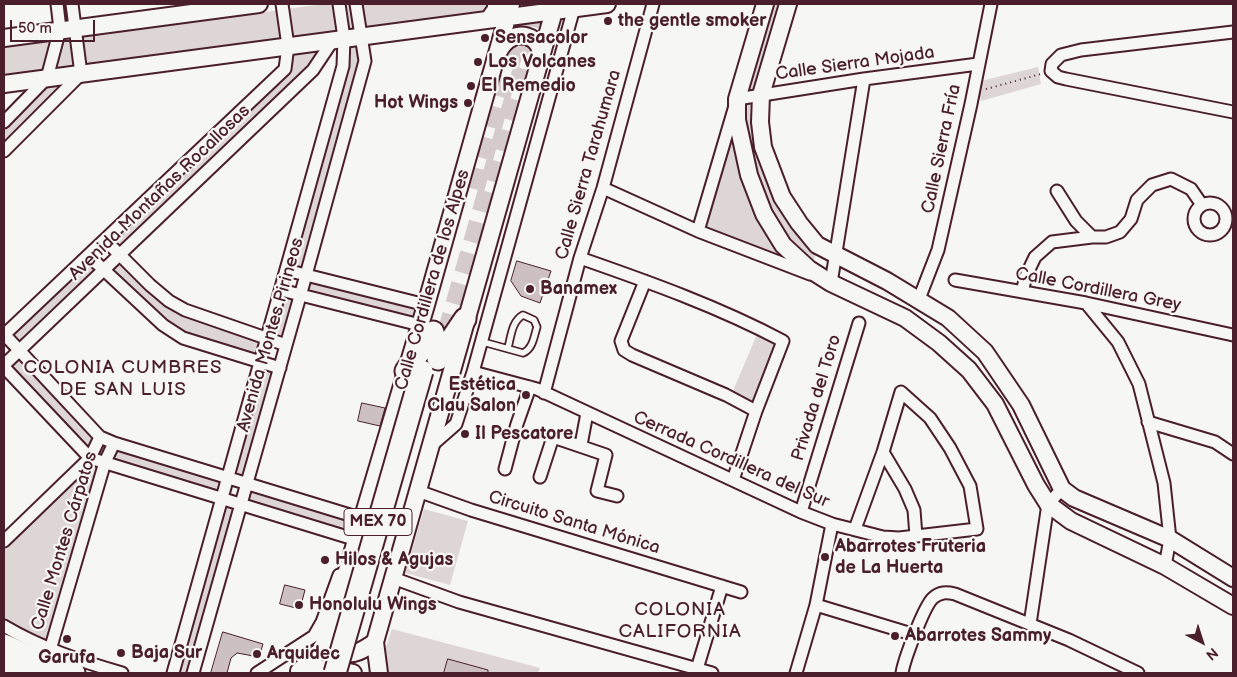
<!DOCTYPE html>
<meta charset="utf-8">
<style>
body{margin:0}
#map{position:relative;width:1237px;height:677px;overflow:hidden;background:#f6f6f2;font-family:"Balsamiq Sans",sans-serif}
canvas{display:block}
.frame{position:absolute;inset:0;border:5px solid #4a1f2b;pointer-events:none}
.north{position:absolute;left:1177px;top:617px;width:50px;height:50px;-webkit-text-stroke:4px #f6f6f2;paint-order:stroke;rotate:140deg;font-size:14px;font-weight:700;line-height:20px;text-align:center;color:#4a1f2b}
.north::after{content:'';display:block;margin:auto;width:18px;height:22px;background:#4a1f2b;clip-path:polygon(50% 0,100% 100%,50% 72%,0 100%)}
.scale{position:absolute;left:10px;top:20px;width:85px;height:22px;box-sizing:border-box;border:2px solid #4a1f2b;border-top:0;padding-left:6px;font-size:15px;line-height:18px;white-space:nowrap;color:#4a1f2b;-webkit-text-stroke:4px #f6f6f2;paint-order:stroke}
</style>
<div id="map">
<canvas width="1237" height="677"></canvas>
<div class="frame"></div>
<div class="north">N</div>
<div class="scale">50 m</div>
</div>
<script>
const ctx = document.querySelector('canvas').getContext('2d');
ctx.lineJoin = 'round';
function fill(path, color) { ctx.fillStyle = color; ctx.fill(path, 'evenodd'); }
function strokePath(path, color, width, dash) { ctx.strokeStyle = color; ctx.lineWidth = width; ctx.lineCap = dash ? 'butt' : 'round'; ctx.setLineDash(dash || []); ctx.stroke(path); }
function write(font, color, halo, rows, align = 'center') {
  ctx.font = font + ' "Balsamiq Sans",sans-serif'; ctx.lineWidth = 4.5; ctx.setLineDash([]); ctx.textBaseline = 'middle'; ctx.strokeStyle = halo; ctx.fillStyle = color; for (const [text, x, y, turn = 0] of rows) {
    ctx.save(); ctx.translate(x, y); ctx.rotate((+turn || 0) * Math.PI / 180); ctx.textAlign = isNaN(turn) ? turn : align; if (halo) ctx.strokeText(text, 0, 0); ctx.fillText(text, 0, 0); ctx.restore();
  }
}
fill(new Path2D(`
 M324,4H490L484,16L4,81V47Z
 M770,4H785L756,129L817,251L809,272L701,228Z
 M361,36L365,61L306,275L426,305L420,325L301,295L286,345L267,338L260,362L280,368L247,484L363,519L357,540L241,505L193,673H173L222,500L106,462L50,650L4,626V541L90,458L4,367L19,351L4,334L89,256L104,270L120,256L105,240L285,69L288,46L333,40L313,70L120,256L169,301L267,338L281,290L300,295L306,275L286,270L343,66L344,38ZM105,271L183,338L260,362L228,478L114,443L105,462L91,458L100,437L19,351ZM228,479L247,484L240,505L222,500Z
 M1038,67L1041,84L981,101L977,82Z
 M81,74L4,150V122L47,78Z
 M758,332L780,344L754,404L732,393Z
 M424,509L468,521L450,585L405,573Z
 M392,629L540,668L538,673H388L381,661Z`), '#ddd6d5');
const building = new Path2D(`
 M517,261L551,271L540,303L521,296L511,281Z
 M362,403L385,408L380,426L358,421Z
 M285,585L305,590L300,609L280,604Z
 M223,632L263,644L259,657L237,653L231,658L227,673H211Z
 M448,659L488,670V673H444Z`);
fill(building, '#ccc1c0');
strokePath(building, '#4a1f2b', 1);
strokePath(new Path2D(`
 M474,189L526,4
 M447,335L542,4`), '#d4cbca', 21, [21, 11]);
const lane = new Path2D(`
 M483,342L523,353C533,349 534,336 537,327L534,320L523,315C512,321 511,336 508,348`);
const street = new Path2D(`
 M1233,32L1081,50L1061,55L1052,64L1051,71L1058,77L1066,79L1233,112
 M4,122L47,78L60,29L57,4
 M4,151L81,74L72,4
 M603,188L698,231L810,274
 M1057,191L1076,221L1092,237
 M1194 219a16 16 0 1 1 32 0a16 16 0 1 1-32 0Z
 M698,231L737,99L864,79L978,64
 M105,240L150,285L169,301L185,310L286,345
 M89,256L163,325L183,338L280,368
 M580,258C649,282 719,307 783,341L756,411L733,480
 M286,270L426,305
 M825,280L831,283L864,79
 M955,280L1086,303L1233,335
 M645,281L621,341L624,350L632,355L726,395L756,411
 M281,290L420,325
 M1022,292L1026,276L1035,257L1052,242L1092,237H1106L1120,232L1131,219L1137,200L1152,185L1171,179L1191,189L1202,205
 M919,299L938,250L971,104L991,4
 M1086,303L1118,342L1139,384L1164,483L1170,539L1165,566
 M4,334L100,437L114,443L363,519
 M4,335L285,69L288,46L282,4
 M4,365L313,70L333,40
 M4,367L90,458L357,540
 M473,372L537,389L801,512L832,524L883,537L899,538L977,529L970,486L950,448L930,418L901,392L883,452L855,529
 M544,393L580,258L603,188L653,4
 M1148,422L1215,442L1233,454
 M432,445L456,424L473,372L574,8
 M581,445L587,413
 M883,452L905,489L914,510L916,536
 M505,469L517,424L530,387
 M540,477L553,437L606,455L597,491L617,496
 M418,491L471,510L741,592
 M801,512L859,323
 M4,541L90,458L100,437
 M393,578L459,602L712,673
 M816,605L915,635
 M1030,624L1048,504L1062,489
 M4,626C41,648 80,661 122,673
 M50,650L105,462L114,443
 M697,669L722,586
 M173,673L343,66L344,38L339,4
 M193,673L306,275L365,61L356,4
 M257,673L314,636L322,622L339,575
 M796,673L816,605L832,524
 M902,673C904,660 924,606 933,598C940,592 946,592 955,594L1069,640L1138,673`);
const secondary = new Path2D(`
 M765,4L737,99V120L749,175L764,214L783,245L809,269L831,283L905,318L939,343L969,370L995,404L1036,485L1048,504L1071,521L1165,566L1233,606
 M788,4L761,95L760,122L763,147L782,197L799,223L817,245L887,281L948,318L985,352L1021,405L1062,489L1074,498L1170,539L1233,578
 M489,19L496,9V4
 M4,38L259,4
 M499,51C513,24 546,36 540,60
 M4,84L607,4
 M334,645C350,659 359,653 375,642
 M299,671L320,651L327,638L426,305L511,4
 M299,672C319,667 334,668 353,673
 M379,673L375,642L556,4`);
const highway = new Path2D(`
 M438,359L465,319
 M406,371L433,332
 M4,645L55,668L74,673
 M4,662L29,673`);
strokePath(lane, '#4a1f2b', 9);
strokePath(street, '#4a1f2b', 15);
strokePath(secondary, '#4a1f2b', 20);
strokePath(highway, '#4a1f2b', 25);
strokePath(new Path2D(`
 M986,89L1041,74`), '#4a1f2b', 2, [1, 4]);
strokePath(lane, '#f6f6f2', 5.5);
strokePath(street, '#f6f6f2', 11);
strokePath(secondary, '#f6f6f2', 16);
strokePath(highway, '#f6f6f2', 21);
const highwayBridge = new Path2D(`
 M335,673L422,371`);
strokePath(highwayBridge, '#4a1f2b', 25, []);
strokePath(highwayBridge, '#f6f6f2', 21);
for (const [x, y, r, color] of [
 [608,21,5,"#4a1f2b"],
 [485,38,5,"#4a1f2b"],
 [478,62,5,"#4a1f2b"],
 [471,86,5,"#4a1f2b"],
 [468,103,5,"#4a1f2b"],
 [530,289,5,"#4a1f2b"],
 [526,395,5,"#4a1f2b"],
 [465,434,5,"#4a1f2b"],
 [825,557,5,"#4a1f2b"],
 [325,560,5,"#4a1f2b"],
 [299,605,5,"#4a1f2b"],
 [895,636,5,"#4a1f2b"],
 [67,639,5,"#4a1f2b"],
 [121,653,5,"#4a1f2b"],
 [257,654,5,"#4a1f2b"]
]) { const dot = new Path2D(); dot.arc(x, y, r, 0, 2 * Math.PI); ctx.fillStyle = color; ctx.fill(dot); strokePath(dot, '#f6f6f2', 2); }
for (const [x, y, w] of [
 [378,522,68]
]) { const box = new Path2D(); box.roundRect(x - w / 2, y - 13.5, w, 27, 4); ctx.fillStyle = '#f6f6f2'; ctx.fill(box); strokePath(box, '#4a1f2b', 1); }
write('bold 16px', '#4a1f2b', null, [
 ["MEX 70",378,522]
]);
write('bold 18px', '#4a1f2b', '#f6f6f2', [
 ["the gentle smoker",618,21],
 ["Sensacolor",495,38],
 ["Los Volcanes",488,62],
 ["El Remedio",481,86],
 ["Hot Wings",458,103,"right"],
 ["Banamex",540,289],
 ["Estética",516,385,"right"],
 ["Clau Salon",516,406,"right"],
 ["Il Pescatore",475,434],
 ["Abarrotes Fruteria",835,547],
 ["de La Huerta",835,568],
 ["Hilos & Agujas",335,560],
 ["Honolulu Wings",309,605],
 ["Abarrotes Sammy",905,636],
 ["Baja Sur",131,653],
 ["Arquidec",267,654],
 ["Garufa",67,658,"center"]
], 'left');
write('18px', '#4a1f2b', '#f6f6f2', [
 ["Calle Sierra Mojada",855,64,-8],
 ["Calle Sierra Fría",942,149,-78],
 ["Calle Sierra Tarahumara",589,165,-74],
 ["Avenida Montañas Rocallosas",160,193,-44],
 ["Calle Cordillera de los Alpes",433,280,-74],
 ["Calle Cordillera Grey",1098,290,11],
 ["Avenida Montes Pirineos",271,335,-74],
 ["Privada del Toro",817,398,-73],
 ["Cerrada Cordillera del Sur",731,460,24],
 ["Circuito Santa Mónica",574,523,17],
 ["Calle Montes Cárpatos",65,541,-73]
]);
ctx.letterSpacing = '1px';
write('19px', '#4a1f2b', '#f6f6f2', [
 ["COLONIA CUMBRES",123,368],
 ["DE SAN LUIS",123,390],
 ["COLONIA",680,610],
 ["CALIFORNIA",680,632]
]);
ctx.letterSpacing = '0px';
</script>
